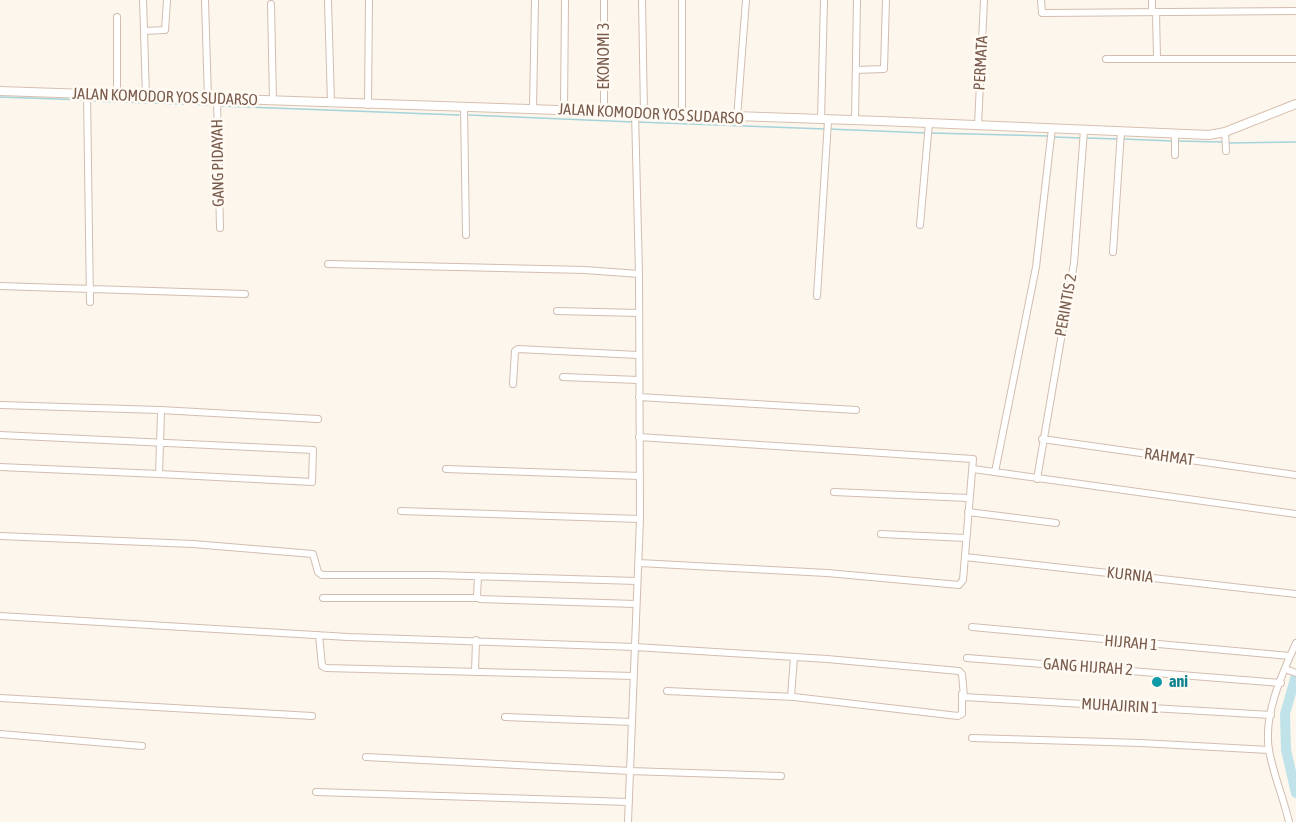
<!DOCTYPE html>
<style>
body{margin:0}
canvas{display:block;background:#fdf6ec}
</style>
<canvas width="1296" height="822"></canvas>
<script>
const ctx = document.querySelector('canvas').getContext('2d');
ctx.lineJoin = 'round';
function strokePath(path, color, width, dash) { ctx.strokeStyle = color; ctx.lineWidth = width; ctx.lineCap = dash ? 'butt' : 'round'; ctx.setLineDash(dash || []); ctx.stroke(path); }
function write(font, color, halo, rows, align = 'center') {
  ctx.font = font + ' "Asap Condensed",sans-serif'; ctx.lineWidth = 5; ctx.setLineDash([]); ctx.textBaseline = 'middle'; ctx.strokeStyle = halo; ctx.fillStyle = color; for (const [text, x, y, turn = 0] of rows) {
    ctx.save(); ctx.translate(x, y); ctx.rotate((+turn || 0) * Math.PI / 180); ctx.textAlign = isNaN(turn) ? turn : align; if (halo) ctx.strokeText(text, 0, 0); ctx.fillText(text, 0, 0); ctx.restore();
  }
}
strokePath(new Path2D(`
 M0,97L86,100
 M91,101L215,105
 M220,106L459,115
 M469,115L633,122
 M637,122L825,129
 M829,129L926,133
 M931,133L1049,136
 M1054,137L1082,138
 M1087,138L1118,139
 M1123,139L1172,141
 M1177,141L1223,142
 M1228,143L1296,142`), '#a5d3da', 1.5);
strokePath(new Path2D(`
 M1296,675L1285,714L1286,750L1296,793`), '#bfe3e8', 10);
const street = new Path2D(`
 M143,0L144,31
 M205,0L208,99
 M328,0L331,103
 M642,0L644,113
 M682,0V116
 M1041,0L1042,13L1296,11
 M271,4L273,101
 M1152,12V0
 M1156,12L1157,59
 M117,17V96
 M1106,59H1296
 M856,70L884,69L886,0
 M87,95L90,302
 M146,97L144,31L165,30L167,0
 M217,99L220,228
 M368,105L369,0
 M464,106L466,235
 M533,109L535,0
 M564,109L565,0
 M604,111V0
 M737,118L746,0
 M821,120L824,0
 M855,120L857,0
 M978,125L984,0
 M1225,132L1226,151
 M1175,134V155
 M920,225L929,123
 M1113,252L1121,131
 M328,264L585,270L639,274
 M0,286L245,294
 M817,296L828,121
 M557,311L639,313
 M563,377L638,380
 M513,384L515,351L518,349L638,355
 M639,397L856,410
 M0,405L159,410L161,412L159,474L312,482L313,450L0,435
 M161,410L318,419
 M1042,439L1296,475
 M0,467L159,474
 M446,469L640,476
 M973,469L1296,514
 M995,472L1036,267L1052,128
 M1037,479L1074,263L1084,130
 M834,492L968,498
 M401,511L640,519
 M968,512L1056,523
 M881,534L966,538
 M0,536L193,544L313,554L318,572L322,575H437L637,581
 M965,557L1296,594
 M639,563L827,573L959,585L963,580L973,459L639,437
 M478,576L477,597L480,599L635,604
 M323,598H478
 M0,616L348,637L635,647L827,659L959,671L962,674L964,697L1271,715
 M972,627L1290,656
 M319,635L322,666L326,668L634,676
 M967,658L1281,683
 M1285,669L1296,673
 M475,672L476,640
 M667,691L794,697L958,716L962,714V694
 M791,697L794,657
 M0,698L312,716
 M505,717L632,722
 M0,734L142,746
 M972,738L1141,743L1269,750
 M366,757L630,771L781,776
 M316,792L629,802
 M628,822L640,519L639,274L635,112
 M1289,822C1284,799 1273,774 1269,750C1263,715 1282,674 1296,643`);
const secondary = new Path2D(`
 M0,91L881,121L1209,135L1225,132L1296,104`);
strokePath(street, '#d1beb0', 8);
strokePath(secondary, '#d6c0b0', 10);
strokePath(street, '#fff', 6);
strokePath(secondary, '#fff', 8);
for (const [x, y, r, color] of [
 [1157,682,6,"#0f9aa8"]
]) { const dot = new Path2D(); dot.arc(x, y, r, 0, 2 * Math.PI); ctx.fillStyle = color; ctx.fill(dot); strokePath(dot, '#fffaf3', 2); }
write('16px', '#7a5c4d', '#fffaf3', [
 ["EKONOMI 3",604,56,-90],
 ["PERMATA",981,63,-87],
 ["JALAN KOMODOR YOS SUDARSO",165,97,2],
 ["JALAN KOMODOR YOS SUDARSO",651,114,3],
 ["GANG PIDAYAH",218,163,-91],
 ["PERINTIS 2",1066,305,-80],
 ["RAHMAT",1169,457,8],
 ["KURNIA",1130,575,6],
 ["HIJRAH 1",1131,643,5],
 ["GANG HIJRAH 2",1088,667,4],
 ["MUHAJIRIN 1",1120,706,3]
]);
write('bold 16px', '#0d838f', '#fffaf3', [
 ["ani",1169,682]
], 'left');
</script>
